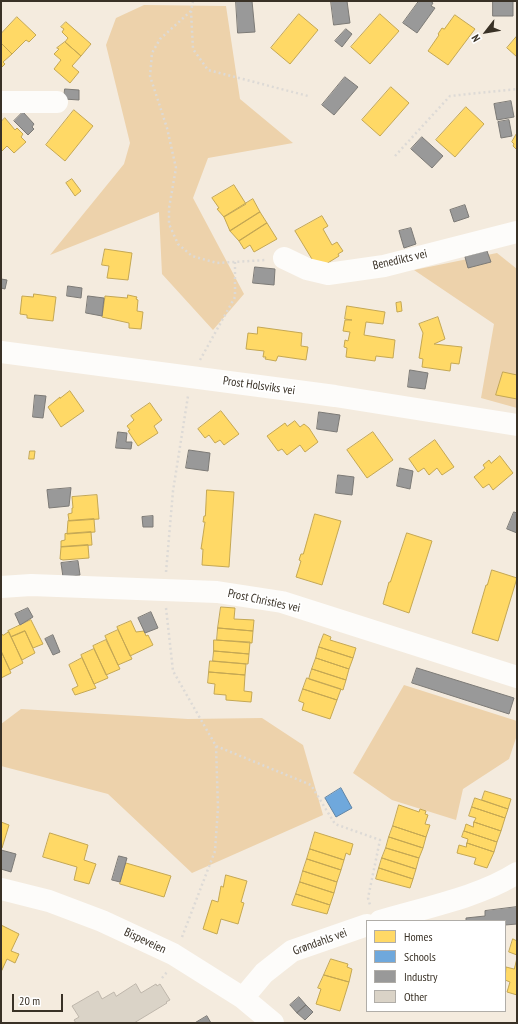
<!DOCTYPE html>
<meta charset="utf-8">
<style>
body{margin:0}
#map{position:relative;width:518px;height:1024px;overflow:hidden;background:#f4ebde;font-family:"PT Sans Narrow",sans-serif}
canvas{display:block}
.frame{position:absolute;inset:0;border:2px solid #393126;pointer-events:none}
.legend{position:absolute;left:366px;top:920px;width:140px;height:92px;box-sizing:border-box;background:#fff;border:1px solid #b0ada8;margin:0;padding:5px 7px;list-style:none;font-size:12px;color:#393126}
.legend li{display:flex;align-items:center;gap:8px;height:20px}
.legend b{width:20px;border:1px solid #b0ada8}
.north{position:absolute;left:466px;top:12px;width:40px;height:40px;-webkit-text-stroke:3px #fff;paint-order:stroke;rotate:239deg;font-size:11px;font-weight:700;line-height:16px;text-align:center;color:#393126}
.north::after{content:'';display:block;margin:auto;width:14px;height:18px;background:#393126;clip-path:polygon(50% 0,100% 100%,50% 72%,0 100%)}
.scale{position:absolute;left:12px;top:994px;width:51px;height:18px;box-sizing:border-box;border:2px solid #393126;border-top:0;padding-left:5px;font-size:12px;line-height:14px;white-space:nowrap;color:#393126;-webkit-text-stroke:3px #fff;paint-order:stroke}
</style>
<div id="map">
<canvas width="518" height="1024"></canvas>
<div class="frame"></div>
<ul class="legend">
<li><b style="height:11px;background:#ffd966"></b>Homes</li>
<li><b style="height:11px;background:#6fa8dc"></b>Schools</li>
<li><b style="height:11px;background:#999"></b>Industry</li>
<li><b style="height:11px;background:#dad3c7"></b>Other</li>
</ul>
<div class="north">N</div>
<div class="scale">20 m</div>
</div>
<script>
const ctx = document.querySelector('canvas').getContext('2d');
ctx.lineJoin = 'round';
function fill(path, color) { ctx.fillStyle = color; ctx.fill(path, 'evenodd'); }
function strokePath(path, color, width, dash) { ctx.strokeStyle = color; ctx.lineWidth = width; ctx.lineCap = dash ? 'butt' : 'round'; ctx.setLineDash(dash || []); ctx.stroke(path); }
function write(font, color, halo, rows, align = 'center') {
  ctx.font = font + ' "PT Sans Narrow",sans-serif'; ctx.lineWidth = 4; ctx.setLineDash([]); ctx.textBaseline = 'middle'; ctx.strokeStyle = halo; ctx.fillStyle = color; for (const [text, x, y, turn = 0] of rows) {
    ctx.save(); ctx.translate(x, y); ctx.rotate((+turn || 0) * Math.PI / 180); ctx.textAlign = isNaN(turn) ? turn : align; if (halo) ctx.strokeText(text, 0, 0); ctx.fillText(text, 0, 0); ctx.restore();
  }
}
fill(new Path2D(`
 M144,5L226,6L240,99L293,143L208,158L193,198L244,294L213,330L162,274L159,212L50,255L124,164L130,143L106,45L116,18Z
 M497,253L517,269V408L481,398L494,324L414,270Z
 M404,685L517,721V735L509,759L463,789L456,820L392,800L353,773Z
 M21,709L188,719L262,718L303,745L323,815L192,873L108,794L1,766V724Z`), '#edd2ab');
const homes = new Path2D(`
 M299,14L318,30L290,64L271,48Z
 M380,14L399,31L370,64L351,47Z
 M455,15L475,29L448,65L428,51L439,35L438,34L442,28L444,29Z
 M17,17L36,35L29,42L26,40L12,54L1,43V34Z
 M66,22L91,44L81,56L65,42L68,38L62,32L64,29L61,27Z
 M517,36V57L507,48Z
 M65,42L81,56L72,66L79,72L70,83L54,69L61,60L54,54L59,49L57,48Z
 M1,43L12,54L3,62L5,64L1,68Z
 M391,87L409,103L380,136L362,120Z
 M466,107L484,124L455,157L436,140Z
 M74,110L93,126L65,161L46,145Z
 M5,118L15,130L17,128L23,134L21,137L26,142L14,153L7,146L1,152V122Z
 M517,133V150L513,146L514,144L512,142Z
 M72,179L81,191L75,196L66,183Z
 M234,185L246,204L224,217L217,209L219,208L212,198Z
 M253,199L260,212L230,231L224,217Z
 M260,212L267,223L239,241L230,231Z
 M322,216L328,226L323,229L332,245L337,242L343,251L338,254L339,256L318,269L295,231Z
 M267,223L277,239L254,252L250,245L244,249L239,241Z
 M105,249L132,253L128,280L107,278L109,266L102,265Z
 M34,294L56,297L53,321L27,318V315L20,314L22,296L33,297Z
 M128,295L137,297L136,299L138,300L137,311L143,312L141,329L129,328V323L102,317L105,296L127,298Z
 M401,302L402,311L397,312L396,303Z
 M347,306L385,312L383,324L366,322L364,335L395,340L393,358L376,356L375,361L346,357L347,348L344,347L345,340L348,341L350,332L343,331L345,320H352L345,319Z
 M438,317L445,339L434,344L462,347L459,364L451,363L450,371L422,367L423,359L419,358L423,333L419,324Z
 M258,327L302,333L301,346L308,347L306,360L278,356L276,361L265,359L266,357H263L264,351L246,349L248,333L257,334Z
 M503,372L517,375V402V399L496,395Z
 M70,391L84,411L61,427L48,407L60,397V398Z
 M150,403L162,420L154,426L158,433L138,446L128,431L130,430L127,426L134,420L131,416Z
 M221,411L239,434L224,445L220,440L215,443L209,435L205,438L198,429Z
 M295,421L300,427L304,424L309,428L318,442L305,452L300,445L287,455L282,449L278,451L267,436L285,423L287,426Z
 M373,432L393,460L367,478L347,450Z
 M435,440L454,467L442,475L437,468L429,475L424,468L418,472L409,459Z
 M30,451H35L34,459H29Z
 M500,456L513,473L493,490L489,484L483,488L474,477L485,468L483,465L489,460L491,463Z
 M207,490L234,492L229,567L202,565L203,549H201L205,522H203L204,516H205Z
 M97,495L99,519L69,521L68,514L72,513V508H73L72,497Z
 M315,514L341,521L322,585L296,577L301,561L299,560L301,554H303Z
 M94,519L95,532L67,534L68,521Z
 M91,532L92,545L61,547V541L65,540V534Z
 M407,533L432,541L409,613L383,604L389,582H390Z
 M88,545L89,558L63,560L60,559L61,547Z
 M492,570L517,578L498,641L472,633L486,585H487Z
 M221,607L235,608L234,619L254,620L253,631L218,628Z
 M31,620L43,644L33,648L25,631L11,637L8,631Z
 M131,621L136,632L144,631L146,636L148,635L153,645L130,656L117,627Z
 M218,628L253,631L252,643L217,640Z
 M118,630L132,659L118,665L105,636Z
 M25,631L35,653L22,660L11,637Z
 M9,632L23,663L10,670L1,651V634L3,635Z
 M324,634L331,637L330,640L356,648L353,658L319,647Z
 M106,640L120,669L106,675L93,646Z
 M214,640L250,642L249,654L214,651Z
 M319,647L353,658L349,669L316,658Z
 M94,649L108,678L94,684L81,655Z
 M1,651L11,673L1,678Z
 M214,651L249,654L248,664L213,661Z
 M82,658L96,688L75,695L72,689L78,686L69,665Z
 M316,658L349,669L346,680L312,669Z
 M210,661L246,664L245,675L209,672Z
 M312,669L346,680L343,690L309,679Z
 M209,672L245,675L244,691L252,692L251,702L226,700V695L214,694L215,684L208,683Z
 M307,678L341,689L337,700L303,689Z
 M303,689L337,700L330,719L302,710L304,703L299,701Z
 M485,791L511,799L508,809L482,800Z
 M475,798L508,809L505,818L472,807Z
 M399,805L419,812L420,809L426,811L425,814L428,815L425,824L430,825L426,837L393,826Z
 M472,807L505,818L501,831L474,822L476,818L469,816Z
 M1,822L9,825L2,848L1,847Z
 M474,822L501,831L497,842L464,831L466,824L473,827Z
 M393,826L426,837L423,848L389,837Z
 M464,831L497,842L494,852L467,843L468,839L462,837Z
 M315,832L353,844L350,855L346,853L344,860L310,849Z
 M50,833L88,845L84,860L96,864L89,884L74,880L77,867L43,857Z
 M389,837L423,848L419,858L386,848Z
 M467,843L494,852L487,868L474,864L476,858L457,853L459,845L466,847Z
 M386,848L419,858L416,869L382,858Z
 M310,849L344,860L341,870L307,859Z
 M382,858L416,869L413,879L379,868Z
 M307,859L341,870L337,882L303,871Z
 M126,863L171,876L164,897L120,884Z
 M379,868L413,879L410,888L376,879Z
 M303,871L337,882L334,893L300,882Z
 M226,875L247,881L241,902L244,903L238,924L221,919L217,934L203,929L212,900L218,902L221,886L223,887Z
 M300,882L334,893L330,905L296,894Z
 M296,894L330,905L327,914L292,905Z
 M1,925L19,934L11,951L19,954L15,963L7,959L2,970Z
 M513,939L517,941V955L509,952Z
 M517,958V995L507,992L510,982L505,980L506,967L514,969Z
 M331,959L348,964L347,967L352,969L349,982L324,975Z
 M324,975L349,982L340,1011L316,1004L321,989L318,988Z`);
fill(homes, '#ffd966');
strokePath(homes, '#c4a753', 1);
const schools = new Path2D(`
 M341,788L352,808L336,817L325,798Z`);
fill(schools, '#6fa8dc');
strokePath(schools, '#5f84a5', 1);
const industry = new Path2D(`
 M236,1H252L255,32L238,33Z
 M331,1H347L350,23L334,25Z
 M419,1H430L433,3L431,6L435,8L417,33L403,23Z
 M493,1H513V16H493Z
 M346,29L352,34L342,47L335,41Z
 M345,77L358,87L334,115L322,105Z
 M65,89L79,90V100L64,99Z
 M511,101L514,117L497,120L494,104Z
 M23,112L34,124L32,127L34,129L28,135L14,121Z
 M509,120L512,136L501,138L498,122Z
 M422,137L443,156L432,168L411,149Z
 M465,205L469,217L454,222L450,210Z
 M411,228L416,244L404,248L399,231Z
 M487,251L491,262L468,268L465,257Z
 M255,267L275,269L274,285L253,283Z
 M1,279L7,280L5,289L1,288Z
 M68,286L82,288L81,298L67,296Z
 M88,296L104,298L102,316L86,313Z
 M410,370L428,373L425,389L408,387Z
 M35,395L46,396L43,418L33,417Z
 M319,412L340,415L337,432L317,429Z
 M118,432L127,433L126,442H132L131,449L116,448Z
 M189,450L210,453L208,471L186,468Z
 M400,468L413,471L410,489L397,486Z
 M338,475L354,477L352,495L336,493Z
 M71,488L69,506L49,508L47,490Z
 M514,512L517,513V533L507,529Z
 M153,516V527H143L142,517Z
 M78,561L80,575L63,577L61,563Z
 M28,608L33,617L20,625L15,614Z
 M151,612L158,628L145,633L138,618Z
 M53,635L60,652L53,655L45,639Z
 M417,668L514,698L509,714L412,683Z
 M1,850L16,854L11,872L1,869Z
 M119,856L127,858L120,882L112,880Z
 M517,907V924L505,925V921H466V918L485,916V911Z
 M299,997L306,1005L297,1013L290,1005Z
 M306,1005L313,1012L305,1020L297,1013Z
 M207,1016L211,1023H195Z`);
fill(industry, '#999');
strokePath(industry, '#7c7a76', 1);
const building = new Path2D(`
 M136,984L141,993L156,984L157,986L160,984L170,1000L166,1002L167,1003L134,1023H76L74,1020L79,1017L72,1006L98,991L102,999L114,992L116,996Z`);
fill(building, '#dad3c7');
strokePath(building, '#beb6ab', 1);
strokePath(new Path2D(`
 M193,1L191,11L193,49L208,70L308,96
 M191,11L160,39L152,53L150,76L167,128L176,168L169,208V224L178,244L192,256L217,263L266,260
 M395,156L450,96L517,89
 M200,360L235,297V262
 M166,572L173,491L188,396
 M166,608L173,671L216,746L311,785L335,824L380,840L368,898L370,905
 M182,937L215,851L218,808L216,746
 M162,978L167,972`), '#dddad6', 2.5, [2, 3]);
strokePath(new Path2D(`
 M1,102H57
 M284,258L307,269L328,274L384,266L517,232
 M1,352L335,396L517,425
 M1,587L31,585L217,592L282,602L517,677
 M1,889L49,901L102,921L173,954L243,998L273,1023
 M380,921C423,908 480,897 517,873
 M243,998L264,973L292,951L367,925`), '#fdfcfa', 22);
write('12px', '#393126', '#fff', [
 ["Benedikts vei",400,260,-13],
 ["Prost Holsviks vei",259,386,8],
 ["Prost Christies vei",264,601,12],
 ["Bispeveien",145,941,25],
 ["Grøndahls vei",320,942,-20]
]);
</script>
